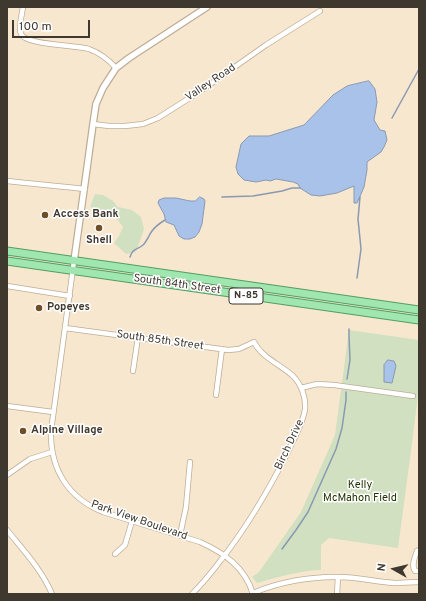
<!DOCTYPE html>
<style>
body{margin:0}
#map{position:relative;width:426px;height:601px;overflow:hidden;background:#f8e7cf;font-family:Overpass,sans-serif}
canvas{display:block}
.frame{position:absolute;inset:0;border:8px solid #3f382f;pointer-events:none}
.north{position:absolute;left:374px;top:549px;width:40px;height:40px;-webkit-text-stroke:3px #fff;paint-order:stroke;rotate:278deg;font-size:11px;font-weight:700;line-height:16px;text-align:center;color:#3f382f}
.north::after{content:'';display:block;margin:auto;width:14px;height:18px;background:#3f382f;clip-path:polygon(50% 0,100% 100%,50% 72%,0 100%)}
.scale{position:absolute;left:12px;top:20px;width:78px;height:18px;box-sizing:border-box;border:2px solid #3f382f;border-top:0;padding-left:5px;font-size:12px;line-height:14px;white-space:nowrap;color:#3f382f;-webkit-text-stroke:3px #fff;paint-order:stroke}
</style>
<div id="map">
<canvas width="426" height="601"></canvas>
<div class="frame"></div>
<div class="north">N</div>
<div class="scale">100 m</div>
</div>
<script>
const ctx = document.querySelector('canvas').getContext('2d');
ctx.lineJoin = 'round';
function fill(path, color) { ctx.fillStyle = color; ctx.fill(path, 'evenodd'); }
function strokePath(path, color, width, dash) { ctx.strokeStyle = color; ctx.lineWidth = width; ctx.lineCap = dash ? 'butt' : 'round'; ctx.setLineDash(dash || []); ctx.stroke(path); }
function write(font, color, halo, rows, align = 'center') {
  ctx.font = font + ' Overpass,sans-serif'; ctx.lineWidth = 3; ctx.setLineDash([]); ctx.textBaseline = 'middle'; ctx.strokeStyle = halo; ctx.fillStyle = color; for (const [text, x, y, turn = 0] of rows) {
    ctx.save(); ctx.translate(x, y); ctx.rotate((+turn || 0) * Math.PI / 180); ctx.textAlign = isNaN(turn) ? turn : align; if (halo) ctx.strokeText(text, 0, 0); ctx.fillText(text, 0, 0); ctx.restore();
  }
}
fill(new Path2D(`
 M95,194L103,195L113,201L118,207L132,210L141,217L144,229L136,252L126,254L114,243L119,236L123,227L116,218L108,212L100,210L90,207Z
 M349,330L419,340V387L411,451L398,548L329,538L321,545V570C299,571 278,577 257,583L252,577L259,572L301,512L335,435Z`), '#d1e0c1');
const water = new Path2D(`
 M369,81L375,89L377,102L374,120L380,130L385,131L387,140L384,147L381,152L367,162V170L364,187L357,203H354V186L337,193L320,196L311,195L300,188L298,184L293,182L276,179L270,181L266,180L256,182L244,180L238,174L236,167L241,144L249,136H269L304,125L333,95L347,86Z
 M200,197L204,199L205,201L202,224L199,232L195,237L190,239H184L179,236L174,225L166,222L164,214L158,203L159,200L164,198H176L190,201H195Z
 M388,360L394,361L396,366L392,383L384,382V365Z`);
fill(water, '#a9c2e9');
strokePath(water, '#8999b1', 1);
strokePath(new Path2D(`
 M392,118L419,69
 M222,197L253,196L282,191L292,188H300
 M130,257C133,248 137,250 143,245C147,241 149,235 152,231C155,227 160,223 165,220
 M357,278L361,249L358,219L360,197
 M347,379L350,360L349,336V329
 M282,549L296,530L308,512L336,449L342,428L346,400V392`), '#8999b1', 1.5);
const minor = new Path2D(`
 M23,7C22,14 18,28 21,34C25,45 76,45 89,49C100,53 108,59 116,68
 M93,124L109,126H125L143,124L158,118L199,92L266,45L320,11
 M7,181C33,184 59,186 85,189
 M74,261L51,431C50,469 68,498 103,512L200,542C224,553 245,567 253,594
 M7,286L70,296
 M65,328L228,350L239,349L254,342C262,358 280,364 293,376C301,384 306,397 305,409C303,424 293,440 287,454C268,491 247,527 221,560C212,572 203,583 192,594
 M133,371L138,337
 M301,388L317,384L334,385L413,396
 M216,395L222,349
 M7,406L53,412
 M7,475L30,459L52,452
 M7,530C23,550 42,570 52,594
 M180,535L186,507L190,462
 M419,550L417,551C415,557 411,565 415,571H419
 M115,554L125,545L132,521
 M253,593C279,582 312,576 340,577C358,577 376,582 395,583C402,583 411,582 419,582
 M337,594L338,577`);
const tertiary = new Path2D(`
 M74,261L87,168L93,124L96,104L103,88L116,68L129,58L207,7`);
const primary = new Path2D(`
 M7,251L419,310
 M7,261L419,320`);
strokePath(minor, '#bdad96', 6);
strokePath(tertiary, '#bdad96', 8);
strokePath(primary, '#549e61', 9);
strokePath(minor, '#fff', 4.5);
strokePath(tertiary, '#fff', 5.5);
strokePath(primary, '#a0e6b0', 7);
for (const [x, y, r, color] of [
 [45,215,4,"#704f26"],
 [99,228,4,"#704f26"],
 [39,308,4,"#704f26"],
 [23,431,4,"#704f26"]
]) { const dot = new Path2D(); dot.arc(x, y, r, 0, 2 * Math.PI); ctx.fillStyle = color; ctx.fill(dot); strokePath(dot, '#fff', 1.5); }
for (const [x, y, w] of [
 [246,296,34]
]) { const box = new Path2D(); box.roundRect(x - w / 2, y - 8, w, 16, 3); ctx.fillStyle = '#fff'; ctx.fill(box); strokePath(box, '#3f382f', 1); }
write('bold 10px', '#3f382f', null, [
 ["N-85",246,296]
]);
write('11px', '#3f382f', '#fff', [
 ["Valley Road",211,83,-34],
 ["South 84th Street",177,285,8],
 ["South 85th Street",160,341,8],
 ["Birch Drive",290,445,-65],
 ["Park View Boulevard",139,521,19]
]);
write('bold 11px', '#3f382f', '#fff', [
 ["Access Bank",53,215],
 ["Shell",99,241,"center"],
 ["Popeyes",47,308],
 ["Alpine Village",31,431]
], 'left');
write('11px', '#223303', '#fff', [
 ["Kelly",360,486],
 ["McMahon Field",360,499]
]);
</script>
